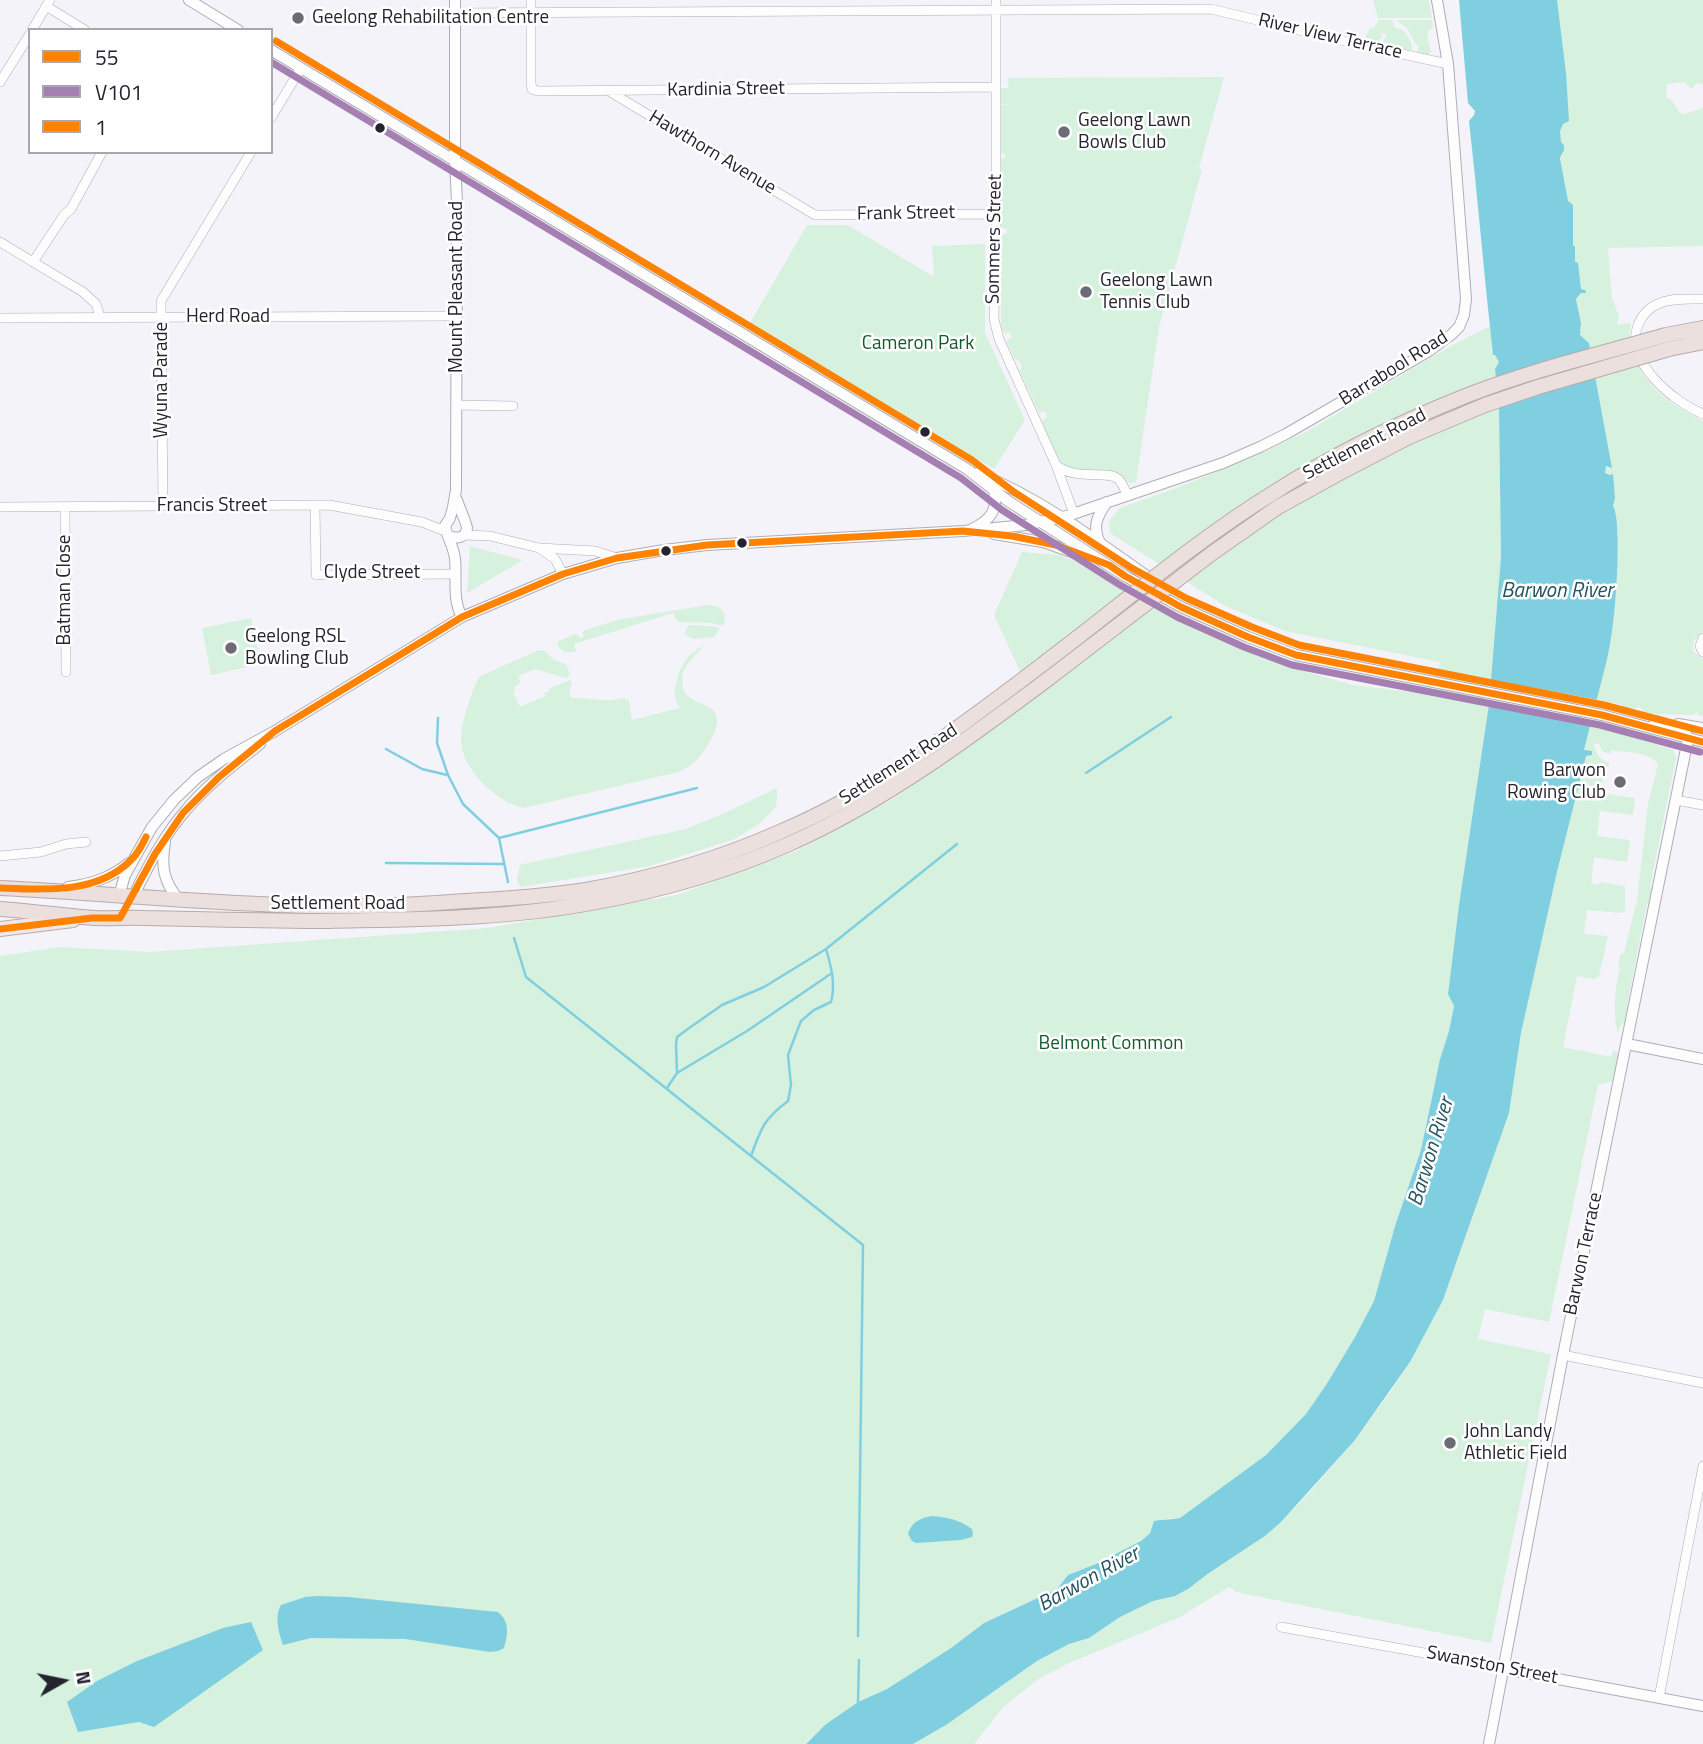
<!DOCTYPE html>
<style>
body{margin:0}
#map{position:relative;width:1703px;height:1744px;overflow:hidden;background:#f3f3f9;font-family:"Titillium Web",sans-serif}
canvas{display:block}
.legend{position:absolute;left:28px;top:28px;width:245px;height:126px;box-sizing:border-box;background:#fff;border:2px solid #a8a7ab;margin:0;padding:9px 12px;list-style:none;font-size:21px;color:#25232e}
.legend li{display:flex;align-items:center;gap:14px;height:35px}
.legend b{width:35px;border:2px solid #a8a7ab}
.north{position:absolute;left:28px;top:1646px;width:70px;height:70px;-webkit-text-stroke:5px #fff;paint-order:stroke;rotate:81deg;font-size:19px;font-weight:700;line-height:28px;text-align:center;color:#25232e}
.north::after{content:'';display:block;margin:auto;width:24px;height:32px;background:#25232e;clip-path:polygon(50% 0,100% 100%,50% 72%,0 100%)}
</style>
<div id="map">
<canvas width="1703" height="1744"></canvas>
<ul class="legend">
<li><b style="height:9px;background:#ff8200"></b>55</li>
<li><b style="height:9px;background:#a57fb2"></b>V101</li>
<li><b style="height:9px;background:#ff8200"></b>1</li>
</ul>
<div class="north">N</div>
</div>
<script>
const ctx = document.querySelector('canvas').getContext('2d');
ctx.lineJoin = 'round';
function fill(path, color) { ctx.fillStyle = color; ctx.fill(path, 'evenodd'); }
function strokePath(path, color, width, dash) { ctx.strokeStyle = color; ctx.lineWidth = width; ctx.lineCap = dash ? 'butt' : 'round'; ctx.setLineDash(dash || []); ctx.stroke(path); }
function write(font, color, halo, rows, align = 'center') {
  ctx.font = font + ' "Titillium Web",sans-serif'; ctx.lineWidth = 5; ctx.setLineDash([]); ctx.textBaseline = 'middle'; ctx.strokeStyle = halo; ctx.fillStyle = color; for (const [text, x, y, turn = 0] of rows) {
    ctx.save(); ctx.translate(x, y); ctx.rotate((+turn || 0) * Math.PI / 180); ctx.textAlign = isNaN(turn) ? turn : align; if (halo) ctx.strokeText(text, 0, 0); ctx.fillText(text, 0, 0); ctx.restore();
  }
}
fill(new Path2D(`
 M1373,0H1429L1432,18H1378Z
 M1557,0H1703V84L1696,83L1692,89L1684,82L1667,84L1666,98L1671,99L1680,113L1685,114L1703,108V246L1608,248L1612,300L1614,302L1617,312L1619,316L1617,325L1631,323C1628,334 1631,340 1634,350C1636,355 1637,361 1639,366C1652,393 1678,408 1703,421V631L1700,637L1694,640L1693,651L1703,659V716L1698,715L1697,711L1694,715L1657,714L1643,712L1641,708C1634,707 1629,711 1622,709L1620,704L1596,700L1611,643L1616,592L1618,531L1612,506L1614,503L1610,476L1605,473L1604,468L1606,466L1612,467L1589,343L1580,335L1581,323L1576,299L1581,293C1565,267 1569,214 1565,183C1564,176 1561,169 1561,161C1561,156 1564,151 1564,145L1561,142L1560,131L1563,124Z
 M1379,20H1392L1395,28C1407,29 1412,42 1412,51L1383,46L1382,43L1387,34L1380,33L1382,36L1378,43L1364,40L1370,28L1373,29Z
 M1396,20H1432L1433,28L1429,30L1427,36L1431,52L1428,55L1420,54L1417,52L1419,47C1413,42 1412,36 1408,30C1405,25 1400,24 1396,20Z
 M1224,77L1199,168L1202,170L1199,180L1159,327L1136,482L1130,483C1125,480 1122,475 1117,473C1097,465 1073,480 1058,458C1052,447 1047,433 1042,421L1047,417L1045,411L1039,413L1020,371L1022,366L1019,361L1015,359L1007,343L1008,340L1012,337L1010,332L1005,333L1002,330L1001,320V235L1007,233L1006,229L1001,228V159L1005,158V154L1001,152V105L1009,104H1001V88H1009L1007,78Z
 M807,225H848L934,277L932,246L985,244V333L1025,420L994,469L750,323Z
 M1490,326L1493,354L1495,355L1500,362L1495,369L1499,410L1501,557L1489,704L1459,905L1448,994L1454,1006L1449,1031L1440,1059L1421,1150L1395,1226L1374,1302L1355,1337L1326,1385L1306,1414L1266,1455L1180,1518L1164,1519L1141,1541L1096,1565L1068,1575L1057,1589L984,1623L951,1648L887,1689L858,1702L809,1739L806,1744H0V956L60,947L149,952L488,928L677,895L799,850L896,797L1033,699L994,615L1022,552L1059,555L1108,574L1224,640L1293,668L1353,685L1435,695L1440,662L1285,631L1225,606L1110,533L1109,521L1120,508L1179,487L1251,458L1308,431L1449,347Z
 M470,546L522,560H523L467,593Z
 M708,605C721,605 729,614 723,626L712,623L678,622L673,613L574,644L576,651C568,654 562,652 557,645L559,641L575,634L578,635L580,638L584,637L582,632L585,630L621,619Z
 M251,618L261,664L211,675L202,628Z
 M689,625L711,626L720,628L714,637L693,639L684,634Z
 M704,645C696,656 682,665 682,681C682,714 738,694 709,743C699,758 695,765 678,772L524,808C498,804 460,768 461,739C461,724 472,688 480,676L539,650L545,651L554,660L566,664L570,675L566,678L535,669L518,676L521,683L514,687L515,691L513,692L520,707L545,696L544,693L549,691V689L570,680L572,683L569,694L572,698C590,697 605,703 623,698L629,701L632,720L680,708C673,696 674,693 677,680C682,662 687,655 704,645Z
 M1590,725L1613,731L1673,750L1676,758L1650,887L1653,889L1652,902L1647,904L1627,1006L1629,1009L1626,1021L1620,1026L1618,1033C1612,1013 1615,988 1620,968L1618,964L1621,954L1624,953L1637,900L1648,804L1658,764C1649,751 1626,753 1611,750V754L1602,751L1599,744H1594C1596,753 1600,760 1609,763V767H1604L1601,793L1635,798L1633,815L1600,811L1597,836L1630,840L1627,862L1594,857L1591,883L1599,885V882L1625,886V911L1620,913L1587,910L1584,934L1608,936L1599,976L1594,979L1577,976L1563,1047L1611,1057L1613,1050L1618,1053V1056L1613,1081L1598,1085L1549,1322L1485,1309L1478,1339L1551,1354L1491,1643L1236,1592L1229,1587L1180,1617L1069,1663L1040,1678L1004,1706L974,1744H913L946,1725L1037,1661L1069,1644L1089,1638L1120,1617L1153,1601L1175,1596L1188,1589L1209,1573L1265,1536L1281,1522L1309,1493L1355,1440L1391,1391L1410,1362L1443,1300L1509,1113L1521,1033L1557,872L1586,755L1584,751Z
 M777,788V797L776,807L760,823L735,839L650,866L520,887L517,880L520,865L686,829L729,811Z`), '#d6f2de');
fill(new Path2D(`
 M1459,0H1557L1566,73L1569,121L1563,124L1560,131L1561,142L1564,145V150L1560,158L1568,201L1573,205V246H1575V262L1578,263L1581,289L1585,290L1586,293H1581L1576,299L1581,323L1580,335L1589,343L1612,468L1606,466L1605,473L1610,475L1613,474L1615,498L1613,506C1623,523 1615,623 1610,645C1605,672 1596,697 1592,724L1590,726L1584,750L1592,751V755L1586,756L1557,872L1521,1033L1509,1113L1443,1300L1410,1362L1355,1440L1281,1522L1265,1536L1209,1573L1188,1589L1175,1596L1153,1601L1120,1617L1089,1638L1069,1644L1037,1661L946,1725L913,1744H806L825,1725L858,1702L887,1689L951,1648L984,1623L1057,1589L1068,1575L1096,1564L1141,1541L1150,1533L1154,1521C1163,1519 1171,1520 1180,1518L1266,1455L1306,1414L1326,1385L1355,1337L1374,1301L1395,1226L1421,1150L1440,1059L1449,1031L1454,1006L1448,994L1459,905L1489,704L1501,557L1499,410L1495,369L1499,362L1495,355H1493C1484,277 1478,199 1469,121L1474,115L1475,111L1468,103Z
 M932,1516C947,1517 960,1520 972,1529L973,1535L972,1537L961,1540L916,1543L912,1541L908,1534C912,1521 921,1518 932,1516Z
 M317,1596L348,1597L498,1612C510,1622 508,1634 504,1648L498,1651L490,1652L405,1639L311,1638L283,1645C279,1633 274,1617 281,1605L305,1597Z
 M251,1622L263,1650L154,1727L139,1722L78,1732L67,1702L97,1681L137,1661L223,1628Z`), '#80cfe0');
fill(new Path2D(`
 M1487,679L1599,700L1596,726L1485,705Z`), '#f3f3f9');
strokePath(new Path2D(`
 M438,718L437,743L448,775L463,804L499,838
 M386,749L422,769L447,775
 M1086,773L1171,717
 M386,863L504,864
 M508,882L499,838L697,788
 M514,938L526,977L863,1245L858,1636
 M677,1073L747,1031L832,973
 M667,1088L677,1073L676,1045L677,1037L685,1031L722,1005L764,987L826,949L957,844
 M751,1156C761,1128 764,1119 788,1101L791,1085L788,1055L801,1021L814,1010L831,1002C836,984 831,966 826,949
 M858,1702L859,1660`), '#80cfe0', 2.5);
const minor = new Path2D(`
 M531,0V83L532,89L538,91L996,87
 M996,0V214L994,319L999,339L1056,465L1074,514
 M46,6L85,30
 M455,13L1211,9L1361,45L1448,64
 M32,30L50,0
 M0,82L30,34
 M612,93L815,215L996,214
 M271,118L301,68
 M0,242L83,292L96,304L100,317
 M33,262L64,215L71,209L102,152
 M1703,299C1689,299 1673,298 1660,303C1650,307 1642,315 1638,325C1624,362 1674,402 1703,414
 M0,318L457,316
 M457,405L513,406
 M1056,465C1077,482 1107,469 1118,479C1123,483 1125,490 1127,495
 M315,505L316,575L455,574
 M163,506L161,301L251,152
 M0,507L329,505L422,522L445,531
 M65,507L66,672
 M464,535L490,536L539,548L595,551L617,558
 M539,548L555,559L563,574
 M1703,638L1700,646L1703,652
 M1676,800L1703,805
 M0,856L41,852L66,844L86,842
 M1563,1355L1703,1383
 M1281,1627L1446,1657L1504,1669
 M1659,1698L1703,1466`);
const tertiary = new Path2D(`
 M189,0L238,30
 M455,0V160L457,202L456,490L453,507L450,518L445,526C447,537 454,547 455,559C457,579 452,599 462,617
 M271,50L967,469L1008,501L1125,576L1181,607L1248,637L1296,655L1602,715L1703,742
 M978,473C1042,499 1099,542 1155,582
 M972,529C990,520 998,511 994,491
 M994,534L1043,542L1086,557
 M449,536C457,539 466,538 467,528C467,524 459,507 457,500
 M1100,543C1092,527 1097,516 1107,502
 M1678,724L1703,728
 M165,842C161,866 163,881 179,900
 M68,887C92,884 110,878 129,863
 M119,896L125,875L152,827L174,800L198,777L224,759L275,731L462,617L563,574L617,558L664,550L707,545L963,531L1026,525L1067,516L1223,463L1260,447L1286,434L1429,351L1452,334L1459,327L1464,315L1466,299L1448,64L1437,0
 M133,897C148,866 164,835 187,809C208,784 235,764 260,744
 M1627,1044L1703,1059
 M1504,1669L1703,1706
 M1489,1744L1563,1355L1688,739C1685,726 1666,725 1655,721`);
const primary = new Path2D(`
 M0,929L73,920`);
const trunk = new Path2D(`
 M1666,335L1703,328
 M1669,349L1703,342
 M0,888C105,893 210,904 315,906C365,907 415,905 465,901C505,899 546,896 586,890C654,878 720,859 782,831C878,790 960,727 1043,664
 M0,909C32,911 63,916 95,918C111,919 128,917 145,918C206,919 268,921 329,921C416,919 505,919 591,903C659,891 726,872 789,844C885,801 968,739 1052,676`);
strokePath(minor, '#aeadb5', 10);
strokePath(tertiary, '#aeadb5', 12);
strokePath(primary, '#b9aaaa', 16);
strokePath(trunk, '#b9aaaa', 16);
strokePath(minor, '#fdfdfe', 9);
strokePath(tertiary, '#fdfdfe', 10);
strokePath(primary, '#f0e7e6', 14);
strokePath(trunk, '#ebe0de', 14);
const trunkBridge = new Path2D(`
 M1043,664C1119,607 1192,543 1273,493C1334,454 1400,422 1468,395C1532,370 1600,354 1666,335
 M1052,676L1211,554L1278,507L1336,475L1409,437L1485,405L1538,387L1669,349`);
strokePath(trunkBridge, '#b9aaaa', 16, []);
strokePath(trunkBridge, '#ebe0de', 14);
strokePath(new Path2D(`
 M0,888C44,890 98,894 131,860C138,854 142,845 146,837
 M0,929L92,918H120L155,854L183,813L219,777L275,731L462,617L563,574L617,558L707,545L963,531L1012,536L1056,545L1109,565L1125,576L1181,607L1248,637L1296,655L1602,715L1703,742`), '#ff8200', 7);
strokePath(new Path2D(`
 M271,62L961,478L1002,510L1120,585L1177,617L1244,647L1292,665L1600,725L1700,752`), '#a57fb2', 7);
strokePath(new Path2D(`
 M276,41L972,460L1014,492L1130,567L1186,598L1252,627L1299,645L1604,705L1703,731`), '#ff8200', 7);
for (const [x, y, r, color] of [
 [298,18,7,"#6d6c75"],
 [380,128,6,"#25232e"],
 [1064,132,7,"#6d6c75"],
 [1086,292,7,"#6d6c75"],
 [925,432,6,"#25232e"],
 [742,543,6,"#25232e"],
 [666,551,6,"#25232e"],
 [231,648,7,"#6d6c75"],
 [1620,782,7,"#6d6c75"],
 [1450,1443,7,"#6d6c75"]
]) { const dot = new Path2D(); dot.arc(x, y, r, 0, 2 * Math.PI); ctx.fillStyle = color; ctx.fill(dot); strokePath(dot, '#fff', 2.5); }
write('19px', '#25232e', '#fff', [
 ["Geelong Rehabilitation Centre",312,18],
 ["Geelong Lawn",1078,121],
 ["Bowls Club",1078,143],
 ["Geelong Lawn",1100,281],
 ["Tennis Club",1100,303],
 ["Geelong RSL",245,637],
 ["Bowling Club",245,659],
 ["Barwon",1606,771,"right"],
 ["Rowing Club",1606,793,"right"],
 ["John Landy",1464,1432],
 ["Athletic Field",1464,1454]
], 'left');
write('19px', '#25232e', '#fff', [
 ["River View Terrace",1330,37,13],
 ["Kardinia Street",726,90,-1],
 ["Hawthorn Avenue",712,153,31],
 ["Frank Street",906,214,-1],
 ["Sommers Street",995,239,-89],
 ["Mount Pleasant Road",457,287,-90],
 ["Herd Road",228,317],
 ["Barrabool Road",1394,369,-32],
 ["Wyuna Parade",162,380,-90],
 ["Settlement Road",1365,445,-27],
 ["Francis Street",212,506],
 ["Clyde Street",372,573],
 ["Batman Close",65,590,-90],
 ["Settlement Road",899,765,-32],
 ["Settlement Road",338,904],
 ["Barwon Terrace",1584,1254,-78],
 ["Swanston Street",1492,1666,11]
]);
write('19px', '#0f5c29', '#fff', [
 ["Cameron Park",918,344],
 ["Belmont Common",1111,1044]
]);
write('italic 21px', '#25545e', '#fff', [
 ["Barwon River",1557,592],
 ["Barwon River",1432,1152,-73],
 ["Barwon River",1089,1580,-29]
]);
</script>
